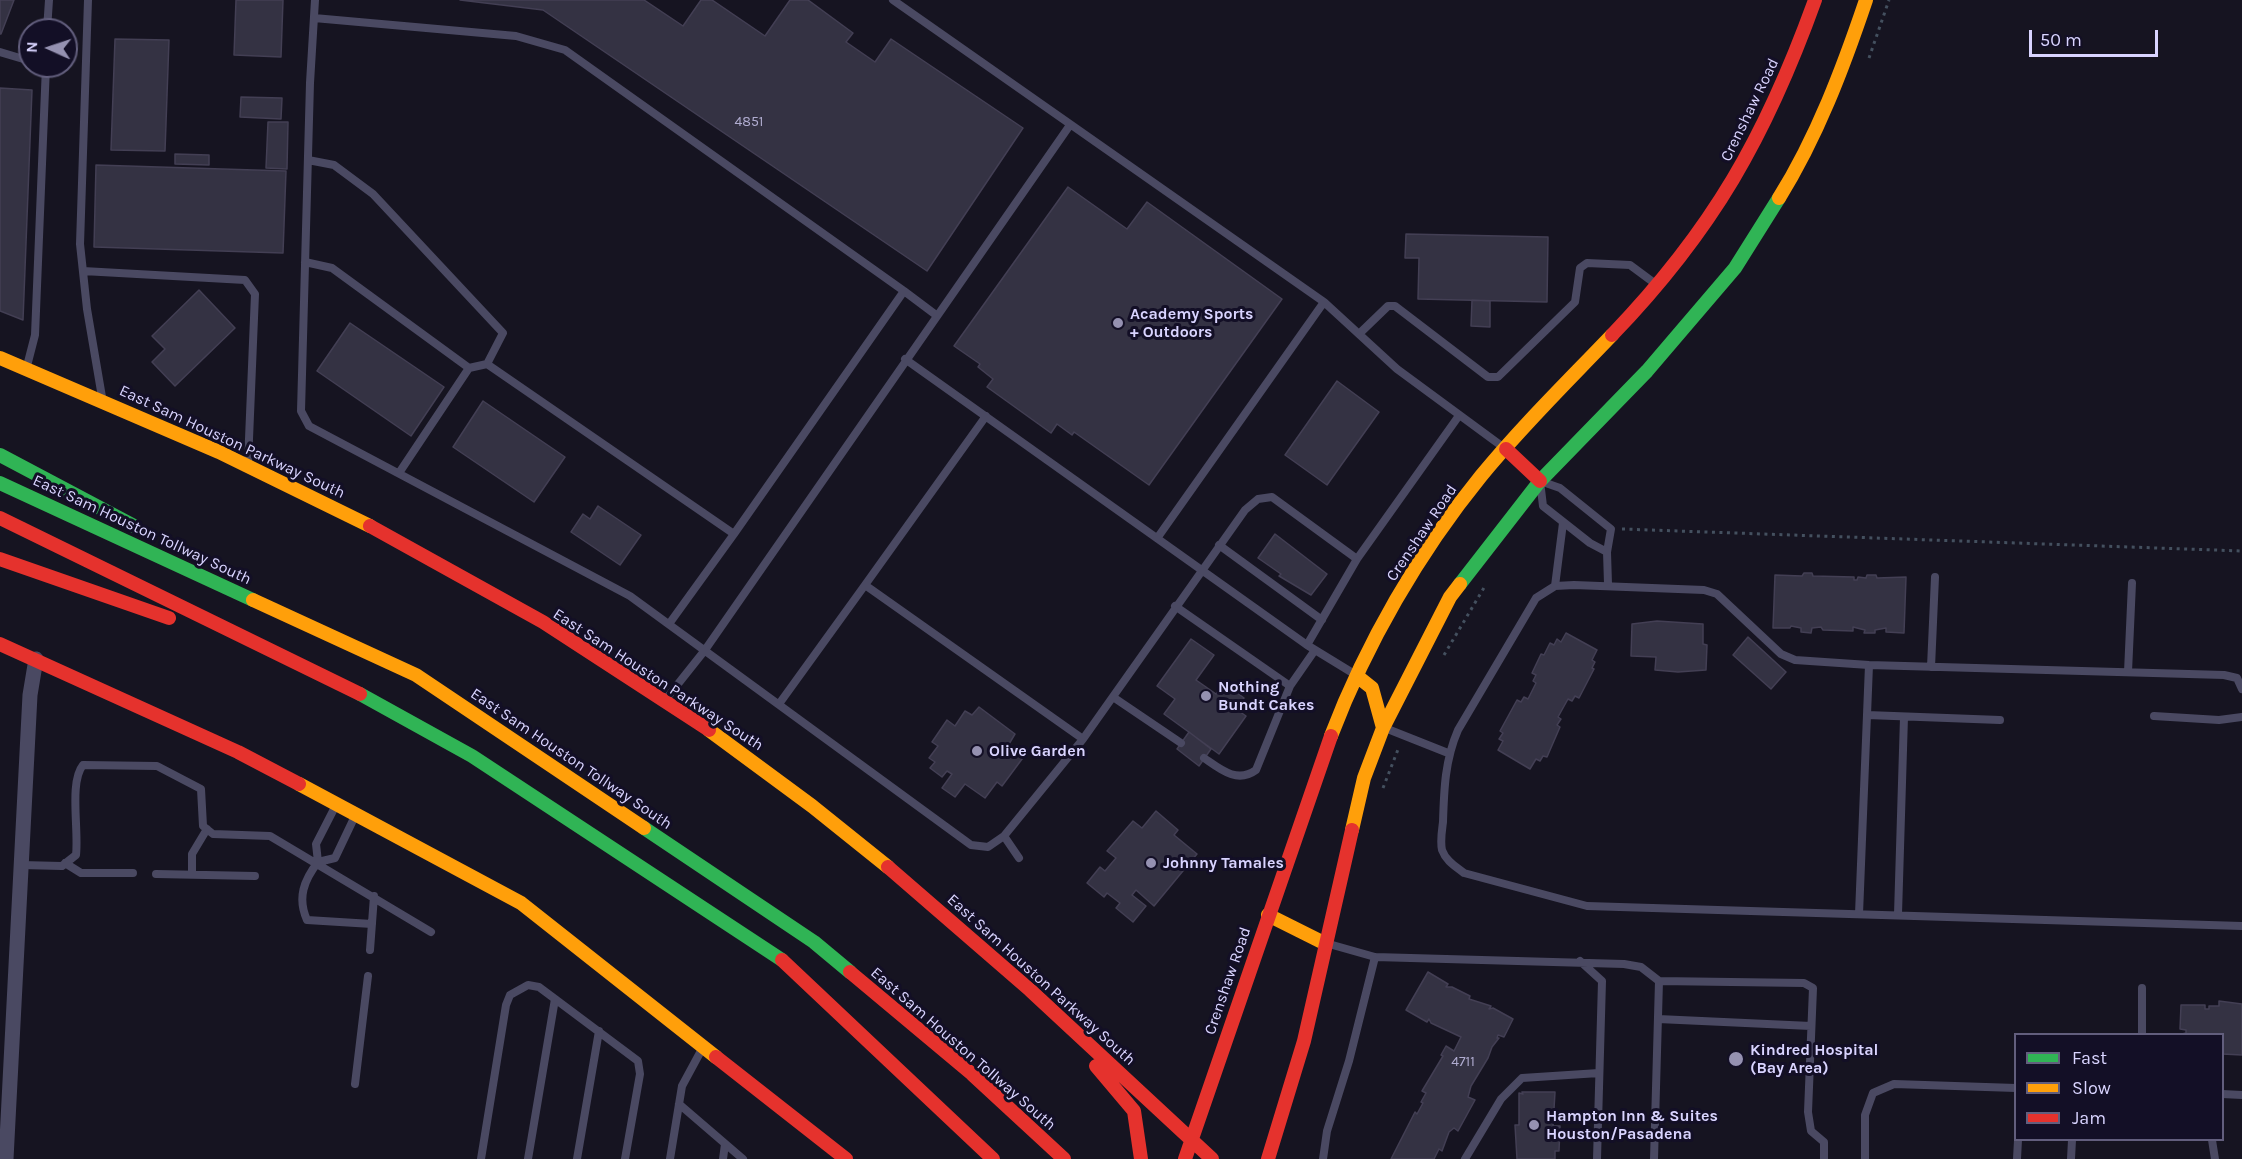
<!DOCTYPE html>
<style>
body{margin:0}
#map{position:relative;width:2242px;height:1159px;overflow:hidden;background:#161421;font-family:Karla,sans-serif}
canvas{display:block}
.legend{position:absolute;left:2014px;top:1033px;width:210px;height:108px;box-sizing:border-box;background:#130f26;border:2px solid #625e7d;margin:0;padding:8px 10px;list-style:none;font-size:18px;color:#d9d4ff}
.legend li{display:flex;align-items:center;gap:12px;height:30px}
.legend b{width:30px;border:2px solid #625e7d}
.north{position:absolute;left:18px;top:18px;width:60px;height:60px;box-sizing:border-box;background:#130f26;border:2px solid #625e7d;border-radius:50%;rotate:273deg;font-size:16px;font-weight:700;line-height:24px;text-align:center;color:#d9d4ff}
.north::after{content:'';display:block;margin:auto;width:21px;height:27px;background:#9591b1;clip-path:polygon(50% 0,100% 100%,50% 72%,0 100%)}
.scale{position:absolute;left:2029px;top:30px;width:129px;height:27px;box-sizing:border-box;border:3px solid #d9d4ff;border-top:0;padding-left:8px;font-size:18px;line-height:21px;white-space:nowrap;color:#d9d4ff;-webkit-text-stroke:4px #130f26;paint-order:stroke}
</style>
<div id="map">
<canvas width="2242" height="1159"></canvas>
<ul class="legend">
<li><b style="height:8px;background:#30b455"></b>Fast</li>
<li><b style="height:8px;background:#ff9f0a"></b>Slow</li>
<li><b style="height:8px;background:#e5322d"></b>Jam</li>
</ul>
<div class="north">N</div>
<div class="scale">50 m</div>
</div>
<script>
const ctx = document.querySelector('canvas').getContext('2d');
ctx.lineJoin = 'round';
function fill(path, color) { ctx.fillStyle = color; ctx.fill(path, 'evenodd'); }
function strokePath(path, color, width, dash) { ctx.strokeStyle = color; ctx.lineWidth = width; ctx.lineCap = dash ? 'butt' : 'round'; ctx.setLineDash(dash || []); ctx.stroke(path); }
function write(font, color, halo, rows, align = 'center') {
  ctx.font = font + ' Karla,sans-serif'; ctx.lineWidth = 6; ctx.setLineDash([]); ctx.textBaseline = 'middle'; ctx.strokeStyle = halo; ctx.fillStyle = color; for (const [text, x, y, turn = 0] of rows) {
    ctx.save(); ctx.translate(x, y); ctx.rotate((+turn || 0) * Math.PI / 180); ctx.textAlign = isNaN(turn) ? turn : align; if (halo) ctx.strokeText(text, 0, 0); ctx.fillText(text, 0, 0); ctx.restore();
  }
}
const building = new Path2D(`
 M0,0H14L1,34H0Z
 M236,0H283L281,57L234,55Z
 M460,0H644L683,26L701,0H712L765,36L790,0H808L853,33L846,42L875,62L891,39L1023,128L927,271L543,10Z
 M115,39L169,40L165,151L111,150Z
 M0,88L32,90L23,320L0,311Z
 M241,97L282,98L281,119L240,117Z
 M268,122H288L287,169L266,168Z
 M175,154L209,155V165L175,164Z
 M96,165L286,171L283,253L94,247Z
 M1068,187L1127,229L1147,202L1282,299L1149,485L1074,432L1072,435L1057,424L1051,433L987,387L993,379L978,367L980,364L954,346Z
 M1406,234L1548,237L1547,302L1418,299L1419,258H1405Z
 M199,290L235,328L175,386L152,362L165,349L152,336Z
 M1472,300L1490,301V327L1471,326Z
 M350,323L444,387L411,436L317,371Z
 M1337,381L1379,412L1327,485L1285,455Z
 M483,401L565,457L534,502L453,447Z
 M598,506L641,535L620,565L571,532L583,514L590,519Z
 M1275,534L1327,574L1311,595L1279,576L1281,574L1258,558Z
 M1804,573H1812L1813,576L1854,577V580H1857L1858,577L1866,578L1867,575H1876L1877,578L1906,577L1904,633L1886,632V628L1875,630V633H1864L1865,630L1853,627V631L1823,630L1821,627L1812,628L1811,633L1801,632V628L1791,626L1790,628H1773L1775,575L1802,576Z
 M1657,621L1703,624V644L1707,645L1706,670L1678,672L1655,670L1656,657L1631,656L1632,624Z
 M1566,633L1597,650L1592,660L1595,662L1592,668L1594,669L1579,698L1575,696L1572,701L1568,699L1558,717L1561,719L1557,725L1560,727L1547,757L1543,756L1540,761L1536,759L1530,769L1498,750L1503,741L1499,739L1503,733L1500,731L1517,700L1521,702L1524,697L1528,699L1536,683L1533,681L1536,675L1532,673L1541,654L1544,655L1550,643L1554,645L1557,639L1561,642Z
 M1748,637L1786,672L1771,689L1733,655Z
 M1191,639L1214,655L1196,680L1216,694L1224,683L1244,698L1236,709L1246,716L1219,754L1164,714L1175,699L1157,686Z
 M979,707L1015,734L1009,744L1025,755L1002,786L997,782L985,798L965,784L955,797L942,788L952,774L947,771L942,777L930,768L935,762L929,758L938,746L932,742L947,720L955,726L965,711L972,715Z
 M1189,732L1211,749L1199,766L1177,749Z
 M1156,811L1178,830L1174,835L1197,854L1154,906L1136,890L1132,895L1146,906L1133,922L1116,908L1120,903L1107,893L1104,897L1087,883L1100,867L1105,871L1116,858L1107,851L1133,821L1142,828Z
 M1428,972L1448,984L1446,987H1452L1470,996L1469,999L1491,1006L1489,1009L1493,1008L1513,1019L1504,1037L1498,1035L1497,1038H1499L1492,1047L1488,1058L1471,1086L1468,1097L1475,1100L1458,1131L1454,1128L1449,1132L1442,1151L1439,1149L1434,1159H1391L1415,1112L1417,1114L1423,1103L1421,1102L1426,1093L1422,1091L1443,1056L1441,1055L1446,1046L1454,1051L1461,1037L1431,1023L1429,1019L1427,1022L1406,1010Z
 M2219,1001L2242,1004V1055L2222,1054V1034H2182L2186,1033V1030L2180,1029L2181,1005H2205V1009H2209V1006H2219Z
 M1522,1092H1555L1553,1126H1560L1559,1151H1555V1159H1517L1515,1125H1519V1093L1523,1094Z`);
fill(building, '#343243');
strokePath(building, '#433f54', 1.5);
strokePath(new Path2D(`
 M1869,58L1889,0
 M1622,529L2242,551
 M1444,655L1485,586
 M1383,788L1399,747`), '#44505f', 3, [3, 4.5]);
strokePath(new Path2D(`
 M88,0L80,244L87,309L102,397
 M315,0L310,83L301,411L309,426L630,596L971,845L988,847L1004,836L1083,739L1245,510L1258,499L1272,497L1357,559
 M893,0L1324,302L1397,369L1503,447
 M314,18L516,36L565,50L904,291
 M47,30L49,0
 M0,52L30,61
 M308,160L334,165L373,194L503,333L487,364
 M305,262L332,268L469,368L399,473
 M83,271L245,280L255,294L248,463
 M1360,333L1388,306H1395L1488,377H1498L1575,302L1580,268L1587,263L1630,265L1657,285
 M905,359L1307,645L1356,675
 M27,366L35,335L46,66
 M469,368L487,364L734,534L904,291L936,315
 M986,416L865,585L1083,739
 M1158,537L1324,302
 M1219,545L1322,620
 M1607,552L1590,543L1543,506L1540,481L1560,488L1611,529L1607,552L1608,584
 M1555,586L1563,523
 M1175,606L1290,686
 M669,624L734,534
 M1307,645L1357,559L1458,417
 M1931,667L1935,577
 M2128,672L2132,583
 M2242,689L2237,678L2224,675L1869,665L1795,660L1781,654L1717,594L1704,590L1574,585L1555,586L1536,598L1458,730C1445,760 1444,789 1443,822C1442,830 1440,841 1442,850C1446,861 1455,866 1464,873L1587,906L2242,926
 M1113,697L1181,743
 M666,699L705,650L1070,125
 M779,704L865,585
 M1867,715L2000,720
 M2154,716L2219,720L2242,717
 M1385,728L1448,753
 M1204,758C1220,769 1237,784 1256,770L1290,686L1315,650
 M355,816L335,858L318,862C304,880 297,898 307,920L372,924
 M1004,836L1019,858
 M318,862L316,844L336,805
 M65,863L81,873H133
 M21,865L62,866L76,855C79,830 69,782 83,765L157,766L201,789L203,826L213,834L270,836L431,932
 M156,874L255,876
 M192,874V854L207,829
 M1859,914L1869,665
 M1898,914L1904,717
 M1329,944L1375,957L1624,964L1641,967L1659,981L1654,1159
 M370,950L374,896
 M1580,961L1602,981L1597,1159
 M1659,981L1804,983L1813,988L1808,1112L1811,1131L1824,1142V1159
 M1658,1019L1811,1026
 M2142,1034V988
 M355,1084L368,976
 M2222,1094L2242,1095
 M679,1104L743,1159
 M2212,1140L2215,1159
 M481,1159L506,1005L510,995L528,985L539,987L638,1061L640,1074L625,1159
 M528,1159L555,999
 M577,1159L599,1031
 M670,1159L682,1086L702,1049
 M723,1159L725,1144
 M1323,1159L1327,1131L1349,1061L1375,957
 M1465,1159L1501,1099L1522,1078L1599,1073
 M1865,1159V1115L1873,1093L1894,1084L2016,1088
 M2017,1159L2018,1140
 M2071,1159L2072,1140`), '#4a4962', 8);
strokePath(new Path2D(`
 M6,1159L30,695L36,659`), '#4a4962', 15);
strokePath(new Path2D(`
 M0,455L134,526
 M0,483L253,600
 M1460,584L1540,481L1647,371L1735,268L1779,198
 M360,694L472,756L782,960
 M644,828L814,942L850,972`), '#30b455', 14);
strokePath(new Path2D(`
 M1779,198C1817,137 1843,68 1866,0
 M0,358L219,452L370,526
 M253,600L416,675L644,828
 M1357,676L1372,688L1383,728
 M709,730L812,806L888,867
 M1331,736C1366,644 1419,552 1481,476C1522,426 1568,381 1612,335
 M299,784L521,903L716,1057
 M1352,830L1364,778L1383,728L1450,597L1460,584
 M1268,915L1324,943`), '#ff9f0a', 14);
strokePath(new Path2D(`
 M1612,335C1713,230 1766,136 1815,0
 M1506,449L1540,481
 M0,518L360,694
 M370,526L543,622L709,730
 M0,559L169,618
 M0,644L238,752L299,784
 M888,867L1030,990L1212,1159
 M782,960L993,1159
 M850,972L972,1074L1064,1159
 M716,1057L846,1159
 M1096,1066L1134,1111L1141,1159
 M1185,1159L1331,736
 M1268,1159L1304,1041L1352,830`), '#e5322d', 14);
for (const [x, y, r, color] of [
 [1118,323,6,"#9591b1"],
 [1206,696,6,"#9591b1"],
 [977,751,6,"#9591b1"],
 [1151,863,6,"#9591b1"],
 [1736,1059,8,"#9591b1"],
 [1534,1125,6,"#9591b1"]
]) { const dot = new Path2D(); dot.arc(x, y, r, 0, 2 * Math.PI); ctx.fillStyle = color; ctx.fill(dot); strokePath(dot, '#130f26', 2); }
write('14px', '#b0acd0', null, [
 ["4851",749,122],
 ["4711",1463,1062]
]);
write('16px', '#d9d4ff', '#130f26', [
 ["Crenshaw Road",1750,110,-64],
 ["East Sam Houston Parkway South",232,442,25],
 ["East Sam Houston Tollway South",142,530,25],
 ["Crenshaw Road",1422,533,-56],
 ["East Sam Houston Parkway South",658,680,33],
 ["East Sam Houston Tollway South",571,759,34],
 ["East Sam Houston Parkway South",1041,980,42],
 ["Crenshaw Road",1228,981,-71],
 ["East Sam Houston Tollway South",963,1049,41]
]);
write('bold 16px', '#d9d4ff', '#130f26', [
 ["Academy Sports",1130,314],
 ["+ Outdoors",1130,332],
 ["Nothing",1218,687],
 ["Bundt Cakes",1218,705],
 ["Olive Garden",989,751],
 ["Johnny Tamales",1163,863],
 ["Kindred Hospital",1750,1050],
 ["(Bay Area)",1750,1068],
 ["Hampton Inn & Suites",1546,1116],
 ["Houston/Pasadena",1546,1134]
], 'left');
</script>
